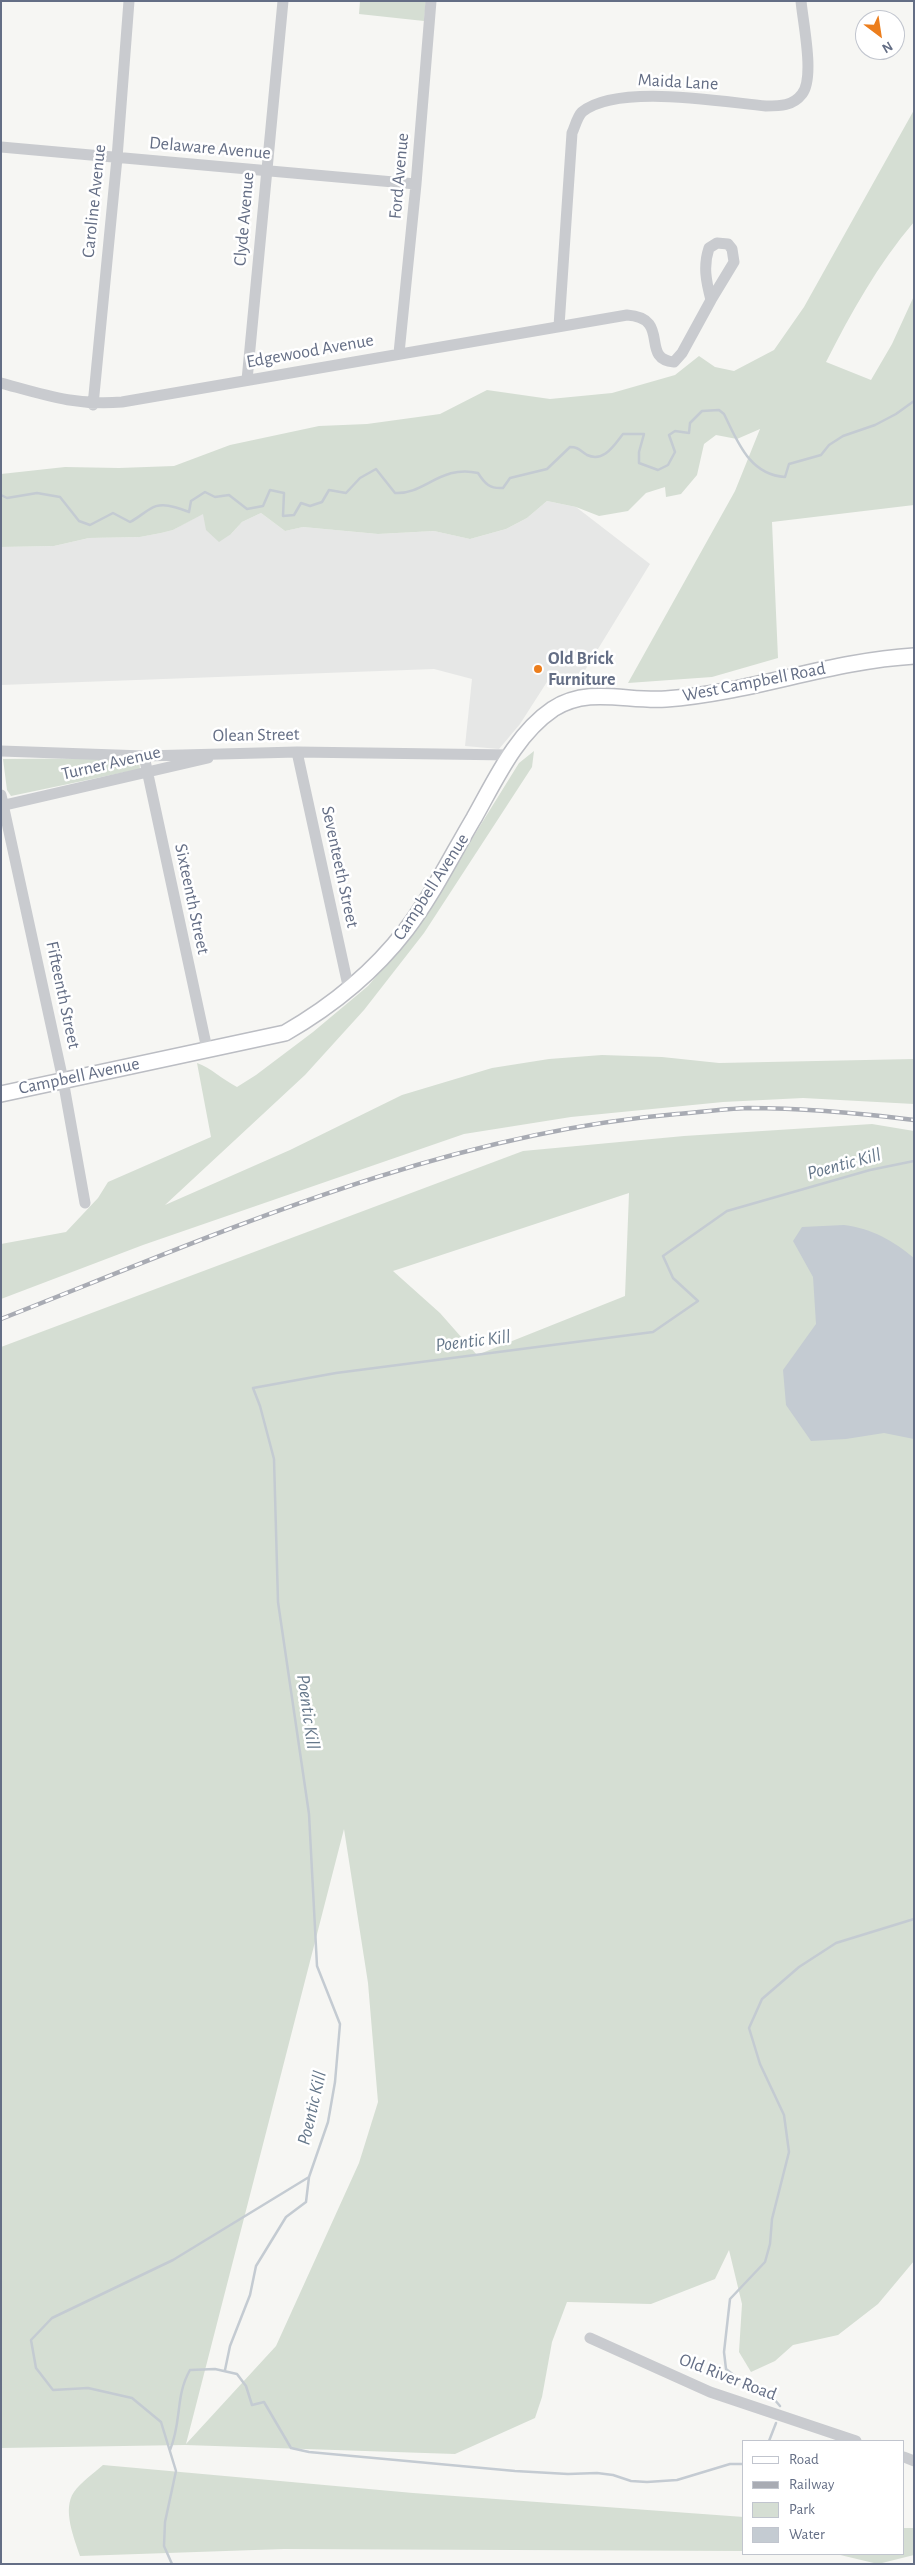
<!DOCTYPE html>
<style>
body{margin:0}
#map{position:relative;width:915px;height:2565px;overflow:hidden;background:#f6f6f3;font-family:"Alegreya Sans",sans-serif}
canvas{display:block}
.frame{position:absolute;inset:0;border:2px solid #646e85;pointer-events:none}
.legend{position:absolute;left:742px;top:2440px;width:162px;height:115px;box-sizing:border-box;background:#fff;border:1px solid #c1c5ce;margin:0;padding:6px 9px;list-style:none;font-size:15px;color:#646e85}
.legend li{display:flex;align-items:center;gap:10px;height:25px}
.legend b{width:25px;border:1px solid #c1c5ce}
.north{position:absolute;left:855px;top:10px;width:50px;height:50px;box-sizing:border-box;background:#fff;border:1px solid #c1c5ce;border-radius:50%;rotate:149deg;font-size:14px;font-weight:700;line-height:20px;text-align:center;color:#646e85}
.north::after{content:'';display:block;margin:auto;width:18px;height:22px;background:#ec7e1d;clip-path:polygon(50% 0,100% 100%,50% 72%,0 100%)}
</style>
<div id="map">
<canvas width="915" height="2565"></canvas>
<div class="frame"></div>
<ul class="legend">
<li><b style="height:6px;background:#fff"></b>Road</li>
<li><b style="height:6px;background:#a8abb3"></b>Railway</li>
<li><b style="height:14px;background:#d5ded3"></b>Park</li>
<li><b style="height:14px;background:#c4cbd2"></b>Water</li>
</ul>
<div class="north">N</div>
</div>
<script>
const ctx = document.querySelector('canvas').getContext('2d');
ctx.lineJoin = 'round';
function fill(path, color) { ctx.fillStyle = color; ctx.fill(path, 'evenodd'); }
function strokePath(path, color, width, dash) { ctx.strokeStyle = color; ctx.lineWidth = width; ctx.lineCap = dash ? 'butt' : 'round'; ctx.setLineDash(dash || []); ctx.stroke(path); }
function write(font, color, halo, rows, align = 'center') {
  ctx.font = font + ' "Alegreya Sans",sans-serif'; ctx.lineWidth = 5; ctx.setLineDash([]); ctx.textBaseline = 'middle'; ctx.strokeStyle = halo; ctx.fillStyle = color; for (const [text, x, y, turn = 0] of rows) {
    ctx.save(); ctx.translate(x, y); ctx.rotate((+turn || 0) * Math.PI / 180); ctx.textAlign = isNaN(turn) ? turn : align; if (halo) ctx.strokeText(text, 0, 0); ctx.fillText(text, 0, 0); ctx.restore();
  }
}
fill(new Path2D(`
 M547,501L576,507L650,564L579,680L554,671L520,724L499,749L465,746L472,679L434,669L1,685V547L54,546L89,538L140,537L161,533L173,530L203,513L231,534L242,522L261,513L285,531L303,527L378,534L434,531L470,539L506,529L527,518Z`), '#e6e7e6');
fill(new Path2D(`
 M360,1H426L424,21L359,14Z
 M914,110V222C878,264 851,313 826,362L871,380L892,344L914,296V505L772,522L778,658L712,677L628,683L735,491L760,429L737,439L716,435L704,444L697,475L681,494L666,497L665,487L646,493L628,511L599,516L576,507L547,501L527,518L506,529L470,539L434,531L378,534L303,527L285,531L261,513L242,522L231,534L219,542L206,530L203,514L173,530L161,533L140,537L89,538L54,546L1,547V474L65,467L119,468L174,466L230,445L319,426L367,424L440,414L487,390L550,399L612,393L675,375L699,356L715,367L734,371L774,350L804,307Z
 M534,751L532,767L424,933L364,1010L305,1075L165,1205L290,1150L402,1095L492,1068L549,1059L602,1055L662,1057L719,1063L914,1059V1104L803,1098L723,1102L571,1117L464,1134L143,1245L1,1299V1244L66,1232L98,1198L108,1182L211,1137L197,1063C210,1067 223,1080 237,1087L256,1075L313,1032L368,986L416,929L519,763Z
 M134,758L139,761L140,769L11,796L7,790L3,759Z
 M872,1124L914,1131V2261L878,2304L838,2335L793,2345L775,2361L751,2372L739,2352L742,2304L729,2250L715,2279L651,2304L567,2302L552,2342L542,2397L535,2418L455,2454L185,2445L1,2448V1347L523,1151L684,1136ZM629,1193L625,1296L477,1355L440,1313L393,1271ZM344,1829L368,1983L378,2102L359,2163L276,2346L186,2444Z
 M103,2465L413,2493L744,2517V2551L284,2549L80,2556C74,2538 62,2509 74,2492C81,2482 94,2473 103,2465Z
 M904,2528H914V2555L878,2564L836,2554H904Z`), '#d5ded3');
fill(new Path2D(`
 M844,1225C873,1229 892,1240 914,1258V1439L884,1433L846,1439L811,1441L786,1405L783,1370L816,1324L813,1277L793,1241L802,1227Z`), '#c4cbd2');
strokePath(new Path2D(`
 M1,495L7,498L37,493L60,497L79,521L90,525L113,513L130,522C138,518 143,513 150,509C162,501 178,508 189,512L191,501L205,492L215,497L229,495L247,509L263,506L270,490L284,493L283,516L294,515L301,503L310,506L322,502L329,490L346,493L360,478L376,469L395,493C424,495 441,464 478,473C485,484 490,489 503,488L510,478L547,469L570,447C579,447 580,451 587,455C604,463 614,445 623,434H644L639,452V463L658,470L668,465L675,452L669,435L675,431L689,433L690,423L702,411L719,410L724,414C737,440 749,475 785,477L789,464L821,455L829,445L843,436L875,425L896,414L914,401
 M225,2370L230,2346L250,2295L256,2266L286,2217L306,2202L309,2177
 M780,2406L774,2399L753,2390L726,2369L724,2352L730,2299L765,2262L770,2244L772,2219L789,2152L784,2115L760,2064L749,2028L762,1999L799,1967L836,1943L914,1919
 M769,2441L776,2423
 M170,2450C182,2422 175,2396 190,2370L215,2369L237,2374L246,2386L252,2405L264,2402L291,2448L309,2452L515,2471L568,2474L597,2473L613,2475L631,2481L647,2482L677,2480L730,2464H744
 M172,2564L164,2546L165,2522L176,2471L161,2422L132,2398L88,2388L53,2390L36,2368L31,2340L52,2318L173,2260L309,2177L328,2122L335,2082L340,2024L317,1966L309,1814L278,1602L274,1459L260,1406L253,1388L336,1373L653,1332L698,1301L673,1278L663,1256L727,1211L870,1170L914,1161`), '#c4cbd2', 2.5);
const secondary = new Path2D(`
 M1,1094L285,1033C332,1006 373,973 406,930C432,896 452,855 474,818C496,779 516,734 553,709C589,686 627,702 666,699C750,693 830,661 914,656`);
strokePath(secondary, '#bbbdc3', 18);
strokePath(new Path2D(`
 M1,147L416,184
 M717,243L728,244L732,249L734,262L711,300C706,281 703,266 709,248Z
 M559,326L572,133C575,127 577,117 582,112C617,83 722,102 766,106C780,106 793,106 802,94C815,78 803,23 801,1
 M399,353L416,184L431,1
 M247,380L283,1
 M1,383C45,395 76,406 122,402L627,315C672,318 639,359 674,362L682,353L711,300
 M93,405L117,158L129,1
 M1,751L144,756L297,752L511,755
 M297,752L349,990
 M144,756L207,1049
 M1,795L63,1080L85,1203
 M1,806L208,758
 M590,2338L710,2392L856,2441
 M904,2457L914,2461`), '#c9cbcf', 11);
strokePath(secondary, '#fff', 15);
const rail = new Path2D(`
 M1,1319C220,1233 440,1134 677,1114C700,1112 724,1109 748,1108C803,1108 859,1113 914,1120`);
strokePath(rail, '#a8abb3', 4.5);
strokePath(rail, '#fff', 2.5, [8]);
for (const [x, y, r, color] of [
 [538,669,5,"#ec7e1d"]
]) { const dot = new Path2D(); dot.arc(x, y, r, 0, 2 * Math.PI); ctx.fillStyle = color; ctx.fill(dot); strokePath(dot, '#fff', 2); }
write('18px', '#646e85', '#fff', [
 ["Maida Lane",678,82,3],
 ["Delaware Avenue",210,148,5],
 ["Ford Avenue",399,176,-85],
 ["Caroline Avenue",94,201,-84],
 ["Clyde Avenue",244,219,-85],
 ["Edgewood Avenue",310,351,-10],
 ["West Campbell Road",754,682,-11],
 ["Olean Street",256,735,-1],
 ["Turner Avenue",111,763,-13],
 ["Seventeeth Street",340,867,78],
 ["Campbell Avenue",431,887,-57],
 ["Sixteenth Street",192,899,78],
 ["Fifteenth Street",63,995,78],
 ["Campbell Avenue",79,1076,-12],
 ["Old River Road",728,2377,21]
]);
write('bold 18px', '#646e85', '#fff', [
 ["Old Brick",548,659],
 ["Furniture",548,680]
], 'left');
write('italic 19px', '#647689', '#fff', [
 ["Poentic Kill",844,1164,-15],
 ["Poentic Kill",473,1341,-7],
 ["Poentic Kill",308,1712,82],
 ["Poentic Kill",312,2108,-77]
]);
</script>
